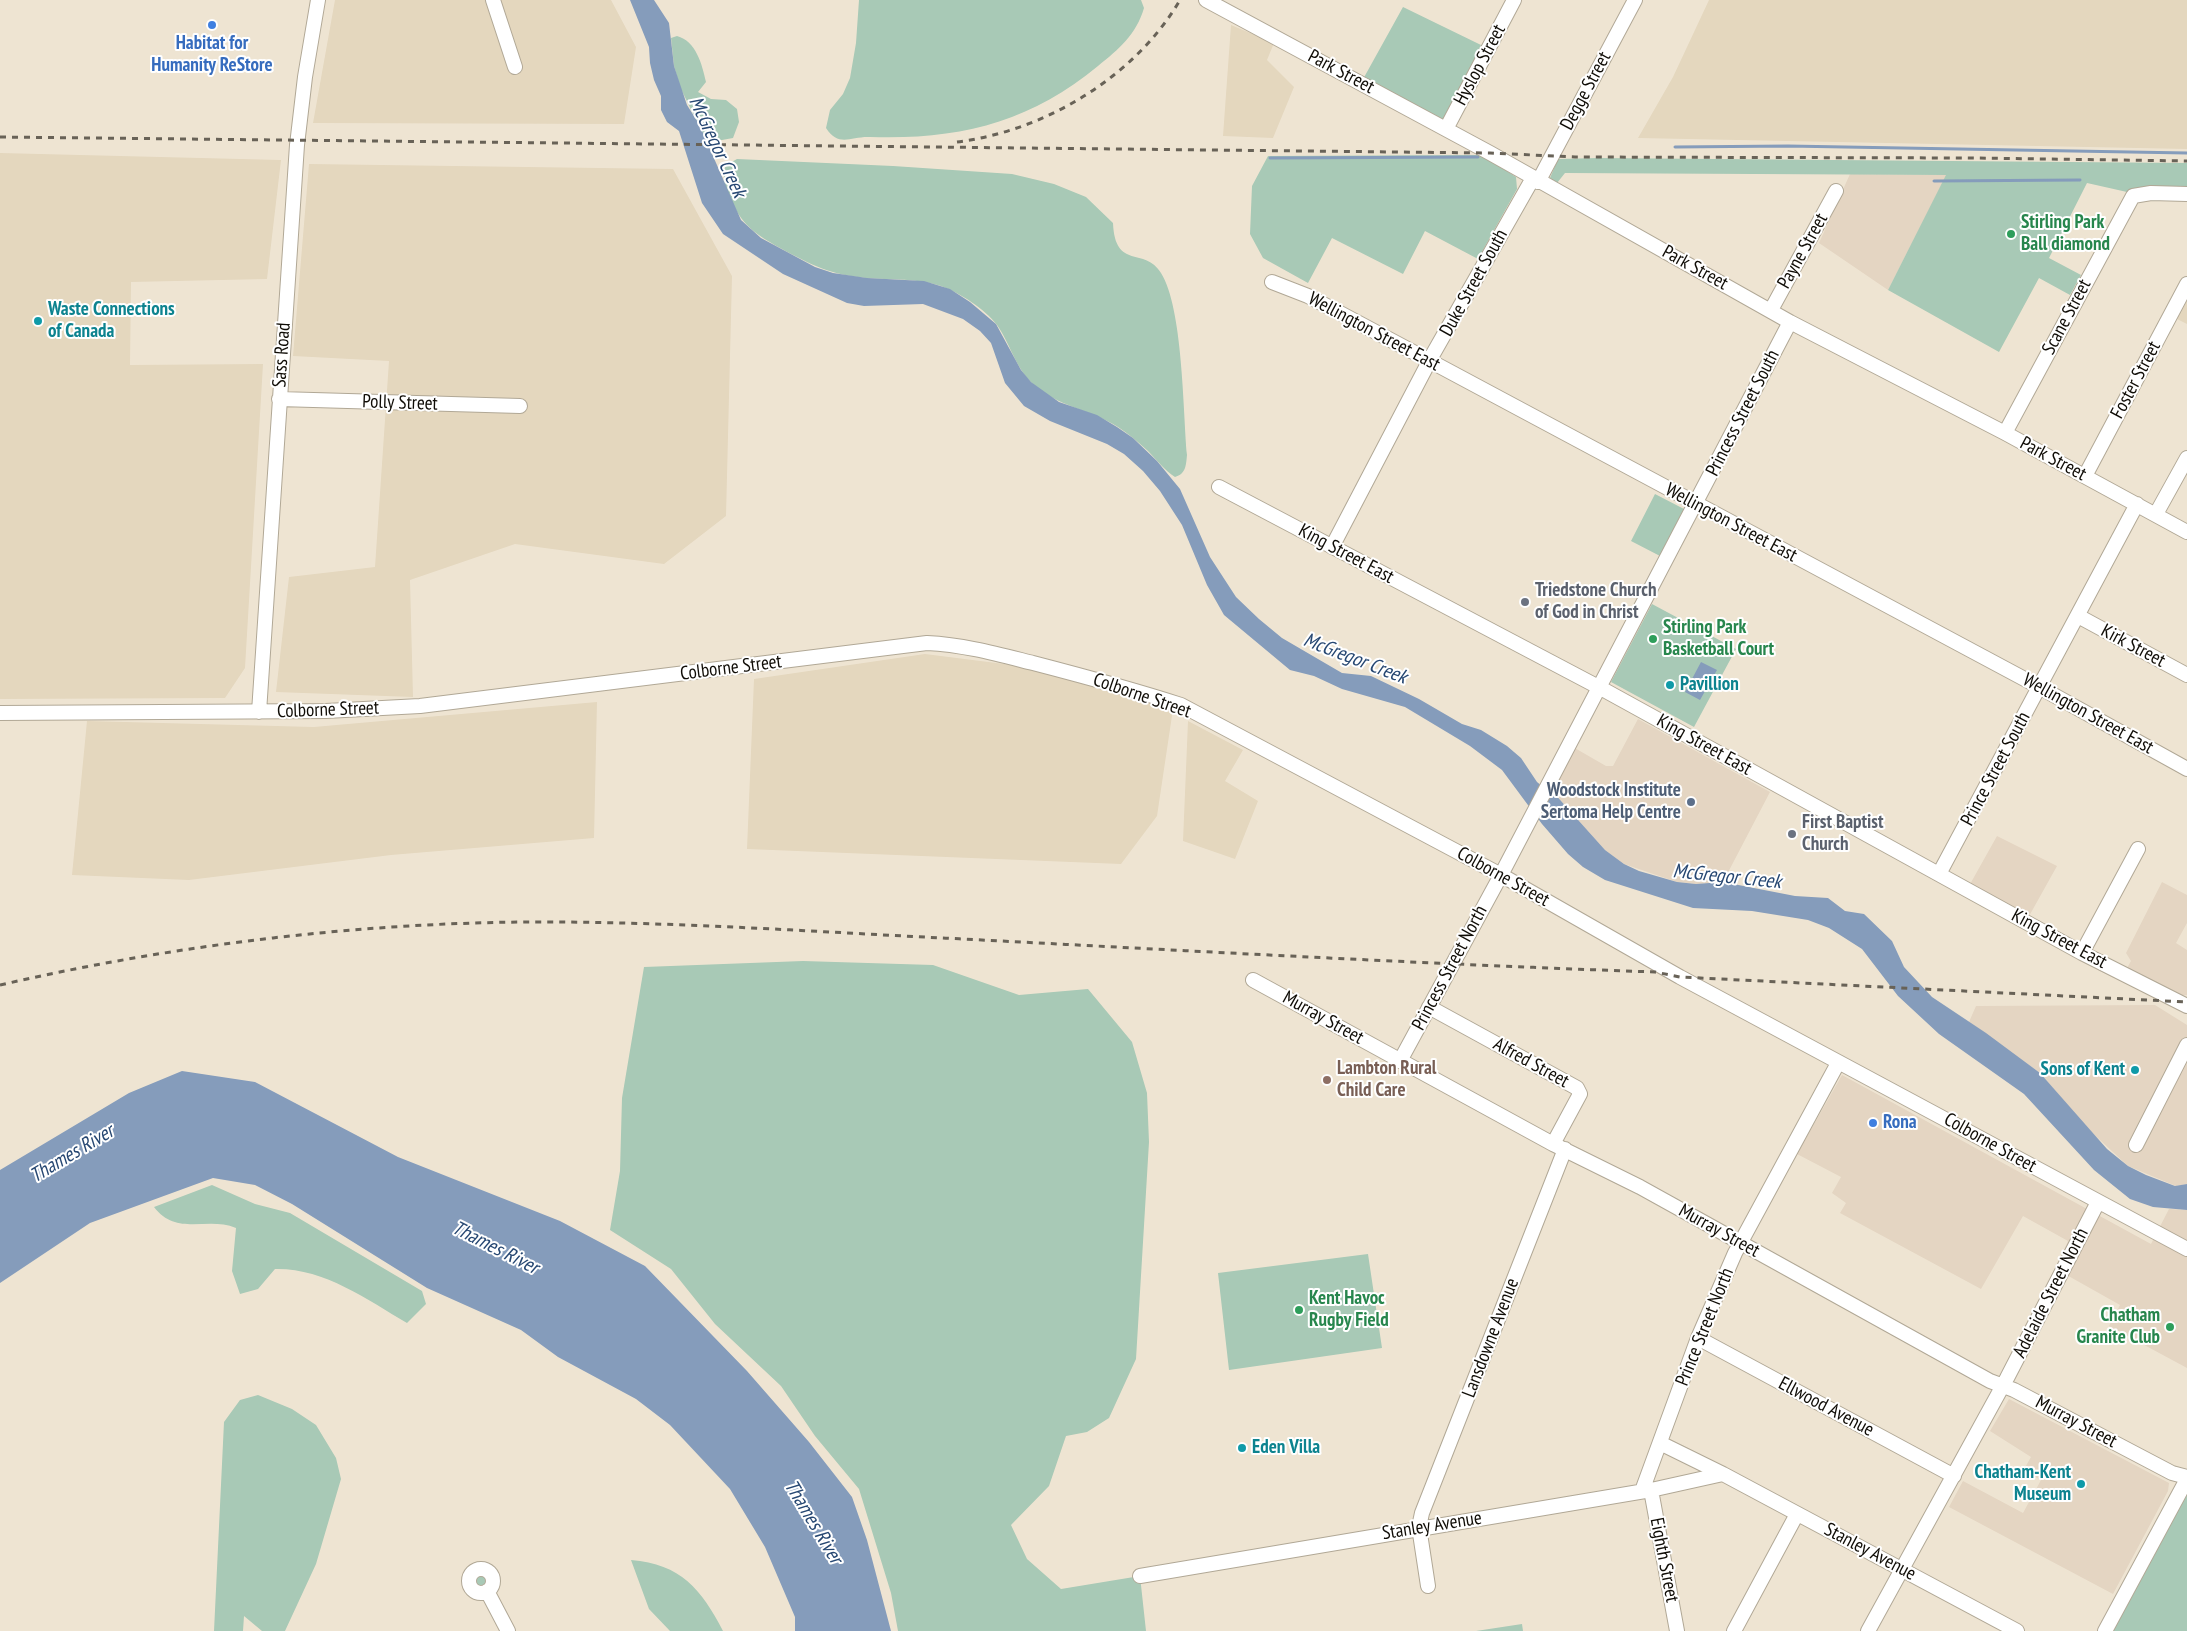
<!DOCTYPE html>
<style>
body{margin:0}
canvas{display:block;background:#eee4d2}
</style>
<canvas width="2187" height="1631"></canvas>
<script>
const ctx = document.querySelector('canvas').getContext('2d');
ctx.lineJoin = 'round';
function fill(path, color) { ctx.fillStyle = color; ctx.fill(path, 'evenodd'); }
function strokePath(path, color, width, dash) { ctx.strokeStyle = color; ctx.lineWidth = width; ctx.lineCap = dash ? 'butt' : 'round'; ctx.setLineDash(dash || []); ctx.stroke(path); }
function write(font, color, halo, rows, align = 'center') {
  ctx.font = font + ' "PT Sans Narrow",sans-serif'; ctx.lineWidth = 4; ctx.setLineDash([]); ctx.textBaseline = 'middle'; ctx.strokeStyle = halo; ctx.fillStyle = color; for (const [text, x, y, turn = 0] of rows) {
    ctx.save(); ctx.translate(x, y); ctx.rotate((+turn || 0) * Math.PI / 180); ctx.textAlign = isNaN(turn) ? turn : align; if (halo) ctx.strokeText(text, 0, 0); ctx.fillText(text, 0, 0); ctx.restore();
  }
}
fill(new Path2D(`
 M1850,174L1947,175L1888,290L1819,243Z
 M1638,719L1770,792L1723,882L1696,884L1677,882L1624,864L1605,850L1553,792L1549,793L1573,747L1606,766H1613Z
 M1997,836L2057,866L2028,918L1969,886Z
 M2162,882L2187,895V923L2176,943L2187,950V995H2180L2126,970L2131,961L2126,953Z
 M2155,1005L2187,1025V1184L2176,1186L2128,1166L2086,1127L2040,1073L1969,1022L1976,1006Z
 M1842,1075L2151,1244L2169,1209L2187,1210V1368L2109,1326L2120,1305L2056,1269L2068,1241L2023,1216L1981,1289L1840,1213L1846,1203L1832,1193L1841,1177L1797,1154Z
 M2009,1399L2169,1483L2168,1491L2113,1594L1949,1507L1963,1481L2023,1513L2041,1480L2023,1471L2031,1457L1990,1431Z`), '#e4d5c2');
fill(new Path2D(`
 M335,0H611L636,47L624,124L313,123Z
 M1709,0H2187V149L1638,138L1673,77Z
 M1231,25L1274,43L1267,60L1294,87L1273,138L1223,136Z
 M0,153L281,160L267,279L131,282L130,365L263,364L245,668L225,698L0,699Z
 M309,164L673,169L732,276L726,516L664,564L515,544L410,580L413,697L276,692L289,577L375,567L389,361L293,356Z
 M2187,300V324L2177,319Z
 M925,654L1028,667L1173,709L1157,816L1121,864L747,849L754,679Z
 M597,702L594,838L391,855L189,880L72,875L87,721L314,727Z
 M1188,721L1243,750L1225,781L1258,801L1235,859L1183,841Z`), '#e4d7be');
fill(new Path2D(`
 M859,0H1141L1144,8C1136,35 1119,49 1098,66C1029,123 958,140 870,137C851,136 839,148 826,128L830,110L843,94L850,78L856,43Z
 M1403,7L1481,45L1447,119L1441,121L1362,81Z
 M677,36C696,41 702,64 706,82L698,92L711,99L726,100L737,109L739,122L733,138L722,140H706L680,87L674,66L671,38Z
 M1482,155L1516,177L1517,189L1478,259L1425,231L1403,274L1332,238L1308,283L1263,258L1250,234L1252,186L1268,156Z
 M1599,158L2187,163V190H2131L2127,192L2087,183L2049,258L2081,275L2070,295L2039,278L1999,352L1888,290L1946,175L1565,173L1557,183L1550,178L1558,159Z
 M737,159L893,166L1012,174L1054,184L1086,197L1113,223C1115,271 1145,246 1161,273C1183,308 1183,410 1187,455C1186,465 1186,474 1175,477C1164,470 1157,460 1148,451C1138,442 1129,434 1118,427C1090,409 1057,407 1032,383C1015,367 1010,343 997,325C985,309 960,293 941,286C917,278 892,280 866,278C832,275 811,265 782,249C762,238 745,228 735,208C728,194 720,180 726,165Z
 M1655,494L1684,509L1660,556L1631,541Z
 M1652,604L1736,649L1694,727L1611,682Z
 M803,961L933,965L1019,995L1088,989L1132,1042L1147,1093L1149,1142L1136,1359L1109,1418L1087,1432L1066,1436L1049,1486L1011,1525L1027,1559L1061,1589L1140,1576L1146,1631H898L891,1593L859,1489L815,1436L781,1386L715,1324L671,1269L610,1230L620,1171L622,1098L644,967Z
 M212,1185L255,1204L290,1213L422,1291L426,1304L407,1323C366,1299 324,1268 275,1269L258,1289L240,1294L232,1271L236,1228C207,1216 177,1237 154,1207Z
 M1368,1254L1382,1348L1229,1370L1218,1273Z
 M258,1395L292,1409L316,1425L336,1458L341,1479L316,1564L285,1631H262L244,1616L243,1631H214L224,1422L240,1400Z
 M2187,1488V1631H2109Z
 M631,1560C681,1564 701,1589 723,1631H670L649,1609Z
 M474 1581a7 7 0 1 1 14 0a7 7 0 1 1-14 0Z
 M1522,1624L1523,1631H1476Z`), '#a8c9b6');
fill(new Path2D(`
 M630,0H654L669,23L674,66L687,105L699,124L741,220L761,238L815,267L833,273L867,278L924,281L950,289L970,302L996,324L1021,370L1031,382L1059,402L1097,415L1117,427L1133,438L1157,461L1180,489L1210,557L1236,597L1259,619L1282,638L1342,673L1371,676L1419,699L1462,724L1481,730L1507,746L1521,758L1537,782L1549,792H1553L1605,850L1624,864L1639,871L1677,882L1696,884L1723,882L1795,896L1828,898L1845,911L1864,914L1892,941L1904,967L1932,997L1986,1033L2040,1073L2107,1149L2128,1166L2146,1175L2175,1186L2187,1184V1210L2153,1207L2130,1199L2094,1170L2024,1094L1939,1034L1898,996L1862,949L1829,928L1808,920L1752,911L1693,908L1605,880L1583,867L1568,854L1542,824L1502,770L1470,746L1405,707L1342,689L1314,676L1290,670L1224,615L1207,585L1182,525L1160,491L1143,471L1124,454L1107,444L1050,421L1024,406L1005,383L991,343L980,331L963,319L923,304L864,306L847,303L783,274L723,234L702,203L679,131L667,122L661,110V96L654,80L650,63L649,47Z
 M1701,662L1717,670L1700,700L1685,692Z
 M182,1071L255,1082L398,1157L560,1221L645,1266L747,1371L809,1442L852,1497L867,1540L891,1631H795V1617L765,1547L730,1489L670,1425L636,1399L558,1357L521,1330L427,1288L292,1204L255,1185L213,1178L90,1223L0,1283V1170L129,1093Z`), '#859cbb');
strokePath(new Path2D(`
 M1675,147L1788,146L2187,153
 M1270,158L1478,157
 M1934,181L2080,180`), '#859cbb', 3);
const minor = new Path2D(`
 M493,0L515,67
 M1206,0L1490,153L1790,322L2005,433L2187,532
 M1446,129L1514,0
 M1538,182L1635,0
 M1272,282L1308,296L1430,361L2032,683L2187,769
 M1771,310L1836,191
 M279,399L520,406
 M2005,433L2133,196L2151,193L2187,194
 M2085,476L2187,284
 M1219,487L1606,691L2082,953L2187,1006
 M2156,514L2187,458
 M1332,547L1433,354L1533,178
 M2078,616L2187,675
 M259,712L297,145L305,77L318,0
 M0,713L326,711L420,706L927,643C965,645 997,654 1033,663C1083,676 1132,689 1181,705L1501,875L1680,977L2187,1249
 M1939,874L2137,504
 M2082,953L2138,849
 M1253,980L1553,1144L1640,1187L1990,1381L2014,1390L2172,1473L2187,1477
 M1429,1007L1577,1088L1580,1094L1553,1144
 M1400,1061L1501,875L1790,322
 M2136,1145L2187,1045
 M1698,1338L1954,1476
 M1660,1443L1723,1474L2017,1631
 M1651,1490L1677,1631
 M1642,1491L1698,1338L1735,1253L1838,1063
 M469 1581a12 12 0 1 1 24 0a12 12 0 1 1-24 0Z
 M1140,1576L1651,1490L1723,1474
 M1428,1586L1419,1527L1422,1513L1565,1149
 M487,1591L508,1631
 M1734,1631L1797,1514
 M1868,1631L2007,1378L2098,1202
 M2105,1631L2187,1479`);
strokePath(minor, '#b1a896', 16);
strokePath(minor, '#fff', 14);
strokePath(new Path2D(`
 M0,137L1490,153L1575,157L1971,158L2187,161
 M957,142C1045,131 1135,77 1180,0
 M0,985C170,946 346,924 521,922C669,921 816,932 963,939C1194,951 1424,964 1655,972L1680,977L2187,1002`), '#686257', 3, [6, 6]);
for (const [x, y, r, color] of [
 [212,25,5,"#3f7fe0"],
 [2011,234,5,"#2e9e5b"],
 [38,321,5,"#0f9aa8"],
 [1525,602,5,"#6b7280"],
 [1653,639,5,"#2e9e5b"],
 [1670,685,5,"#0f9aa8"],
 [1691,802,5,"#5c6f8a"],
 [1792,834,5,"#6b7280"],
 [2135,1070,5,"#0f9aa8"],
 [1327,1080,5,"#8d6e63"],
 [1873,1123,5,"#3f7fe0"],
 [1299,1310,5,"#2e9e5b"],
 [2170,1327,5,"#2e9e5b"],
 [1242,1448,5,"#0f9aa8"],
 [2081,1484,5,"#0f9aa8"]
]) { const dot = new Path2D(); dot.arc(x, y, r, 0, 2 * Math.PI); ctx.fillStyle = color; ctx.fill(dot); strokePath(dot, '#fff', 2); }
write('bold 19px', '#366cbe', '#fff', [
 ["Habitat for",212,44],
 ["Humanity ReStore",212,66],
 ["Rona",1883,1123,"left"]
]);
write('19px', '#0f0c06', '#fff', [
 ["Hyslop Street",1480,65,-62],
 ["Park Street",1341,72,28],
 ["Degge Street",1586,91,-62],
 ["Payne Street",1803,251,-61],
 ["Park Street",1695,268,29],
 ["Duke Street South",1474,283,-61],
 ["Scane Street",2067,317,-62],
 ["Wellington Street East",1374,332,28],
 ["Sass Road",282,355,-86],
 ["Foster Street",2136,380,-62],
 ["Polly Street",400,403,2],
 ["Princess Street South",1743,413,-63],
 ["Park Street",2053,459,28],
 ["Wellington Street East",1731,523,28],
 ["King Street East",1346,554,28],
 ["Kirk Street",2133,646,28],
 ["Colborne Street",731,668,-7],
 ["Colborne Street",1142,696,19],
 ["Colborne Street",328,710,-2],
 ["Wellington Street East",2088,714,29],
 ["King Street East",1704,745,29],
 ["Prince Street South",1996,769,-62],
 ["Colborne Street",1503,877,29],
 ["King Street East",2059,939,28],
 ["Princess Street North",1450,968,-62],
 ["Murray Street",1323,1018,29],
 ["Alfred Street",1531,1063,29],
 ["Colborne Street",1990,1143,29],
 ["Murray Street",1719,1231,29],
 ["Adelaide Street North",2051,1293,-63],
 ["Prince Street North",1705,1327,-68],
 ["Lansdowne Avenue",1491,1338,-69],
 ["Ellwood Avenue",1826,1407,28],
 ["Murray Street",2076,1422,28],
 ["Stanley Avenue",1432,1526,-9],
 ["Stanley Avenue",1870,1552,28],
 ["Eighth Street",1664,1560,79]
]);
write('bold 19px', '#27864d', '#fff', [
 ["Stirling Park",2021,223],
 ["Ball diamond",2021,245],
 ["Stirling Park",1663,628],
 ["Basketball Court",1663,650],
 ["Kent Havoc",1309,1299],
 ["Rugby Field",1309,1321],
 ["Chatham",2160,1316,"right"],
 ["Granite Club",2160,1338,"right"]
], 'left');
write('bold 19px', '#0d838f', '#fff', [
 ["Waste Connections",48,310],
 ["of Canada",48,332],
 ["Pavillion",1680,685],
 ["Sons of Kent",2125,1070,"right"],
 ["Eden Villa",1252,1448],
 ["Chatham-Kent",2071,1473,"right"],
 ["Museum",2071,1495,"right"]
], 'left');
write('bold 19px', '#5b616d', '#fff', [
 ["Triedstone Church",1535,591],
 ["of God in Christ",1535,613],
 ["First Baptist",1802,823],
 ["Church",1802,845]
], 'left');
write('bold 19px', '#4e5e75', '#fff', [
 ["Woodstock Institute",1681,791],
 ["Sertoma Help Centre",1681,813]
], 'right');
write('bold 19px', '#785e54', '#fff', [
 ["Lambton Rural",1337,1069],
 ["Child Care",1337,1091]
], 'left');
write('italic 20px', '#264772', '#fff', [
 ["McGregor Creek",717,147,65],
 ["McGregor Creek",1355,659,21],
 ["McGregor Creek",1727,877,6],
 ["Thames River",72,1154,-31],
 ["Thames River",495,1248,27],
 ["Thames River",813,1522,59]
]);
</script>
